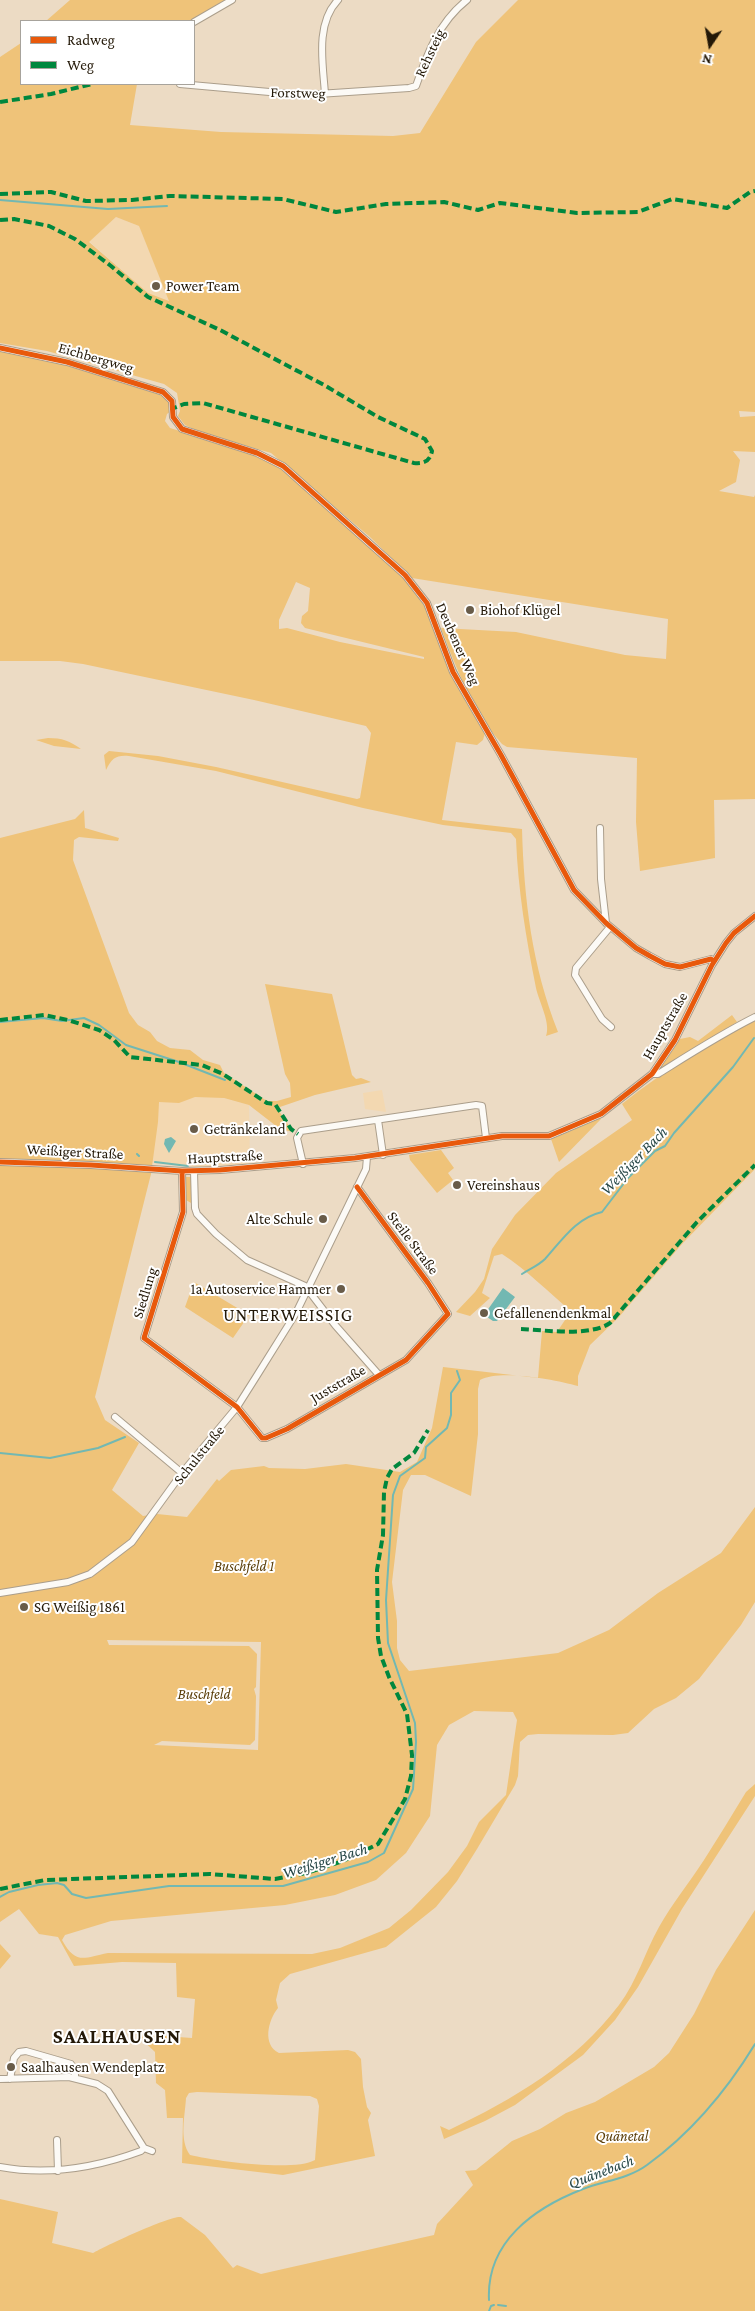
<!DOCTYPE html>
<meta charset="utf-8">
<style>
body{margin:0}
#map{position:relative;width:755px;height:2311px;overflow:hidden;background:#ecdbc4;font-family:"Crimson Pro",serif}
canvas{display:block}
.legend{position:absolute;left:20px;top:20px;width:175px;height:65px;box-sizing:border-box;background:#fff;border:1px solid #a7a39c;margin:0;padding:6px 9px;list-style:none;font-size:15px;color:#231807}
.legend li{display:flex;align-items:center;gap:10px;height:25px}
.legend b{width:25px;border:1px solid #a7a39c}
.north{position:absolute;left:685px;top:20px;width:50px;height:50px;-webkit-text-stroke:4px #fff;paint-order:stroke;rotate:192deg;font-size:14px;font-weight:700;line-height:20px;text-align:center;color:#231807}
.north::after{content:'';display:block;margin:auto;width:18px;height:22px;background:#231807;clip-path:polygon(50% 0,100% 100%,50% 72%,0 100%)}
</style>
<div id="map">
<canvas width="755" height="2311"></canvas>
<ul class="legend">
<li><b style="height:6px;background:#e8590c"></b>Radweg</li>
<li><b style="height:6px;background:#00873e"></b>Weg</li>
</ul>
<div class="north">N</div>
</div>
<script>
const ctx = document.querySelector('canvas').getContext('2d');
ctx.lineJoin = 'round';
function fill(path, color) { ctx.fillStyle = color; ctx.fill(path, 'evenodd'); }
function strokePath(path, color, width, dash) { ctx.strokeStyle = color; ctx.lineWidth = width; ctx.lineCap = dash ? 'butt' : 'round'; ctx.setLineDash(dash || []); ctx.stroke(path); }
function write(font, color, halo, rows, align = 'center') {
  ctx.font = font + ' "Crimson Pro",serif'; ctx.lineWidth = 4; ctx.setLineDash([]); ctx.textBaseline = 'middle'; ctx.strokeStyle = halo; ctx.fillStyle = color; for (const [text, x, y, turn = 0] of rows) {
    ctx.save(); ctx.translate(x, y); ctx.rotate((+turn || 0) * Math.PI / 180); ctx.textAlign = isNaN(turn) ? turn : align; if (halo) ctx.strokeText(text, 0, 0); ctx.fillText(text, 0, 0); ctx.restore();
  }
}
fill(new Path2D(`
 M116,217L139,226L170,301L148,293L89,241Z
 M137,1074L249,1105L250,1164L197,1167L153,1163Z
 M382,1090L386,1112L365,1109L363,1093Z`), '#f3d8b1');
fill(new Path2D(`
 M70,0H228L191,21H46Z
 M518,0H755V412L739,411L740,417L755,416V452L733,451L740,460L736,482L719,491L754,497L755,495V799L714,800L715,858L640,871L636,822L637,758L507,747L502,744C473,711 456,668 441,628L516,632L625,655L666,659L668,619L412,578L370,537L271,453L202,433L185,425L178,416L180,411L177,393L164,384L47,351L0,343V57L21,43V84H137L130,125L221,132L393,136L420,133L476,42ZM116,217L139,226L169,301L148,293L89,242Z
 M0,351C39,359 144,377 170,402L171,411L167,414L165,421L170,428L257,455L282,468L401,574L423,602L451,671L485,733L483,740L477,745L456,742L442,820L522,829C524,900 532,966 558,1032L546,1036C551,1023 539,1002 536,988C526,938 518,890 516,839L511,833L443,825L363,808L216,771L129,756C116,755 112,758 106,770L104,755L109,751L158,756L216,767L357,799L360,798L371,733L366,726L254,700L83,664L60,661H0ZM296,582L310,588L308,611L302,616L301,623L305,628L424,657V659L340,642L287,628L279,629V620Z
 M48,738C62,738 70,741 81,749L54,746L36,740Z
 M84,810L85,828L119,838L118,841L79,837L74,840L73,860L129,1013L138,1025L150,1032L157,1041L170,1048L190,1050L203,1060L220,1065L224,1073L267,1101H277L291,1097L290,1083L285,1074L265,984L332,994L352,1075L356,1079L361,1078L371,1082L315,1095L277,1108L293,1132L280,1129L249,1105L224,1098L195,1097L179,1103L159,1102L158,1122L151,1174L95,1397L105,1420L139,1443L112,1490L143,1516L157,1514L187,1517L217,1479L219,1481L231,1470L264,1466L269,1468L305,1469L346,1464L400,1472L417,1462L432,1428L443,1367L538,1378L542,1331L557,1332L571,1311C548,1292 527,1270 502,1254L494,1256L482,1293L490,1298L470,1316L456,1312L475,1292L484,1279L492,1249L515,1215L556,1173L632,1120L622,1104C663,1071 709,1043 755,1019V1169L682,1244L618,1318L590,1345L578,1376V1386C555,1380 501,1369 480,1380L478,1389V1434L471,1496L425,1475H411L403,1490L392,1582L397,1621V1648L400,1660L409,1671L558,1653L609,1630L658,1593L721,1553L755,1507V1602L741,1625L699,1679L676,1698L654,1709L628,1733L613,1735L538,1734L528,1735L520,1742L518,1776L515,1785L477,1849L457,1881L436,1907L386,1947L290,1974L280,1983L276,2000L278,2008C268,2020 262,2045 279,2053L348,2050L355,2052L361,2059L363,2087L367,2107L371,2113L368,2120L375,2156L283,2175L182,2163L183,2118H167L165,2090L156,2083L155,2052L136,2034L192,2038L195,1999L177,1997L176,1963L122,1962L74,1966L58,1937L39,1934L19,1909L0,1922V838L75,819ZM107,1640L261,1642L258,1750L154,1745L162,1741L250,1745L255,1740L256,1696L254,1689L256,1687L257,1654L249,1646L109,1645ZM474,1711L513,1712L517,1720L506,1795L479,1822L467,1846L448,1872L411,1910L389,1928L340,1948L312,1954L108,1953C83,1958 76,1965 62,1940L65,1935L111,1921L285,1905L335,1895L376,1880L406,1853L430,1816L437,1745L449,1725ZM197,2092L310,2096L317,2099L319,2106L315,2160C294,2172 215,2161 190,2155C179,2140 185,2116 186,2098L189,2093Z
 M732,1015L737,1022L660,1069L680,1039L690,1037L698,1041Z
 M600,1117L601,1119L559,1162L551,1139Z
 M441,1150L454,1168L448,1173L453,1180L437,1193L410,1160L409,1155Z
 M186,1177H191V1203L186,1200Z
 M194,1282L249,1315L233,1338L185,1307Z
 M755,1784V1796L682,1909L638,1987L615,2020L583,2055L515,2105L485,2121L444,2139L440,2126L449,2130C514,2099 575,2063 619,2005C637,1981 645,1952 659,1927C672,1904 689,1883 704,1860C718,1838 732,1815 746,1792Z
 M755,1910V2311H0V2199L58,2212L52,2243L93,2253C105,2246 171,2215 181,2217L205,2235L233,2268L237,2265L261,2274L434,2235L437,2224L473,2185L465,2171L476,2170L512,2141L540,2129L566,2113L595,2102L654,2067L669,2053L694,2014L716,1970Z
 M0,1944L11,1956L0,1969Z`), '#efc379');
fill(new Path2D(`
 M171,1137L176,1141L169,1153L164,1144L165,1139Z
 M503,1288L515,1297L497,1321H493L484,1315Z`), '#72b8b2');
strokePath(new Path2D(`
 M0,200L108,209L167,206
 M454,667L460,679
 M0,1022L43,1018L62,1021L84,1018L99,1025L126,1045L179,1062L225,1080
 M137,1154L139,1156
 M155,1162L188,1166
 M522,1274C530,1269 539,1265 545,1259C562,1240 576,1218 602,1212L628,1178L655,1151L665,1146L674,1133L733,1067L754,1038
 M0,1453L50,1458L98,1448L125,1437
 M0,1897L9,1892L38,1885L57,1883L64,1885L72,1894L86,1898L169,1886H283L368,1862L384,1853L413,1789L416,1742L415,1723L388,1643L386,1600L393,1495L400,1476L425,1458L426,1447L447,1428L451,1415V1393L460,1380L457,1371
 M489,2300C486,2242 534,2208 583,2189C603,2181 628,2179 647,2165C691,2133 727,2090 755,2044
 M498,2305L506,2306
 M489,2311L491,2306L494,2305`), '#72b8b2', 2);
const minor = new Path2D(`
 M194,22L232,0
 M180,84L303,95L409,88L416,86C427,54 439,22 467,0
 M325,94C323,64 315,24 338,0
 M0,348L67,362L163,392L172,401L173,417L182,429L257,453L283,466L405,575L427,603L453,672L501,755L574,890L606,923L636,948L650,956L665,964L680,967L711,959L714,961
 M600,828L601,879L606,923
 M610,927L576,968L575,975L602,1019L611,1027
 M652,1074H658C690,1054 721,1034 755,1017
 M378,1120L383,1155
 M0,1162L91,1165L182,1171L220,1170L355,1158L502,1136H549L601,1114L652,1074L675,1040L712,965L726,943L734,933L755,916
 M303,1164L297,1138L301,1131L476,1105L482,1106L486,1138
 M182,1171L183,1212L144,1338L237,1407L262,1438H266L287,1429L406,1360L448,1314L428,1283L357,1187
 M194,1171L195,1208
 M195,1208L197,1214L216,1234L247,1260L305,1286L335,1325L379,1375
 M115,1417L182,1473
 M0,1593L68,1582L90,1574L132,1542L182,1473L237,1407L256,1377L296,1313L366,1169L367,1157
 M0,2079L69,2077L97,2084L108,2091L144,2148L152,2151
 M10,2079L14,2058L19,2052L26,2051L71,2064L75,2073V2078
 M57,2140L58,2171
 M0,2167C49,2176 95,2168 141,2151L144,2148`);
strokePath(minor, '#ab9e8b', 8);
strokePath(minor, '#fcfaf6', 6);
strokePath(new Path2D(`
 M0,102L51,94L92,84
 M0,194L51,192L86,201L132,200L170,196L283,199L336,212L386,204L444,202L478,210L500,203L577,213L638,212L672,199L727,208L750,192L755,191
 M0,220L14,219L49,226L75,239L111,266L148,297L220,330L324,385L378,417L425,439L432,451C430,461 424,464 414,463L203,403L184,404L174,408
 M0,1020L44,1015L68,1020L99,1030L114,1040L130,1057L202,1065L223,1074L267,1103L275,1104L291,1129L298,1134
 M521,1329C546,1330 589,1337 610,1323L697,1222L755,1165
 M0,1889L45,1880L210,1874L275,1879L307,1873L343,1861L378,1844L405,1799L411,1776L412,1755L407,1714L389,1677L381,1656L378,1638L377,1570L383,1535L384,1492L387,1478L392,1469L414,1453L428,1430`), '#00873e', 4, [8, 4]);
strokePath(new Path2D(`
 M0,348L67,362L163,392L172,401L173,417L182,429L257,453L283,466L405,575L427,603L453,672L501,755L574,890L606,923L636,948L650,956L665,964L680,967L711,959L714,961
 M0,1162L91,1165L182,1171L220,1170L355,1158L502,1136H549L601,1114L652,1074L675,1040L712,965L726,943L734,933L755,916
 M182,1171L183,1212L144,1338L237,1407L262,1438H266L287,1429L406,1360L448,1314L428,1283L357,1187`), '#e8590c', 5);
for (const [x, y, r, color] of [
 [156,286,5,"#695c49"],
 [470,610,5,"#695c49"],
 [194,1129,5,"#695c49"],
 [457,1185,5,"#695c49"],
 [323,1219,5,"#695c49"],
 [341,1289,5,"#695c49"],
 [484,1313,5,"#695c49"],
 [24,1607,5,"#695c49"],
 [11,2067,5,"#695c49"]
]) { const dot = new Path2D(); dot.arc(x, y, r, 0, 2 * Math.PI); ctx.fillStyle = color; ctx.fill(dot); strokePath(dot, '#fff', 2); }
write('15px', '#231807', '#fff', [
 ["Rehsteig",430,53,-65],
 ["Forstweg",298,93,1],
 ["Eichbergweg",96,358,16],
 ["Deubener Weg",458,644,66],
 ["Hauptstraße",665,1026,-60],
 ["Weißiger Straße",75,1152,3],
 ["Hauptstraße",225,1157,-3],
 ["Steile Straße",413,1243,53],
 ["Siedlung",145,1293,-73],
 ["Juststraße",338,1384,-30],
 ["Schulstraße",199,1455,-51]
]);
write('15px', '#231807', '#fff', [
 ["Power Team",166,286],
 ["Biohof Klügel",480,610],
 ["Getränkeland",204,1129],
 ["Vereinshaus",467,1185],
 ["Alte Schule",313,1219,"right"],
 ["1a Autoservice Hammer",331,1289,"right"],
 ["Gefallenendenkmal",494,1313],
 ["SG Weißig 1861",34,1607],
 ["Saalhausen Wendeplatz",21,2067]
], 'left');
write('italic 15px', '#5b3e09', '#fff', [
 ["Buschfeld 1",244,1566],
 ["Buschfeld",204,1694],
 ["Quänetal",622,2136]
]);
write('italic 16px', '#284848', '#fff', [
 ["Weißiger Bach",634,1161,-46],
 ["Weißiger Bach",325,1861,-17],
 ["Quänebach",601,2172,-21]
]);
ctx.letterSpacing = '1px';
write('18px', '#231807', '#fff', [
 ["UNTERWEISSIG",288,1315]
]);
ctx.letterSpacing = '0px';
ctx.letterSpacing = '1px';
write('bold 20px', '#231807', '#fff', [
 ["SAALHAUSEN",117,2037]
]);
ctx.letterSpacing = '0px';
</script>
